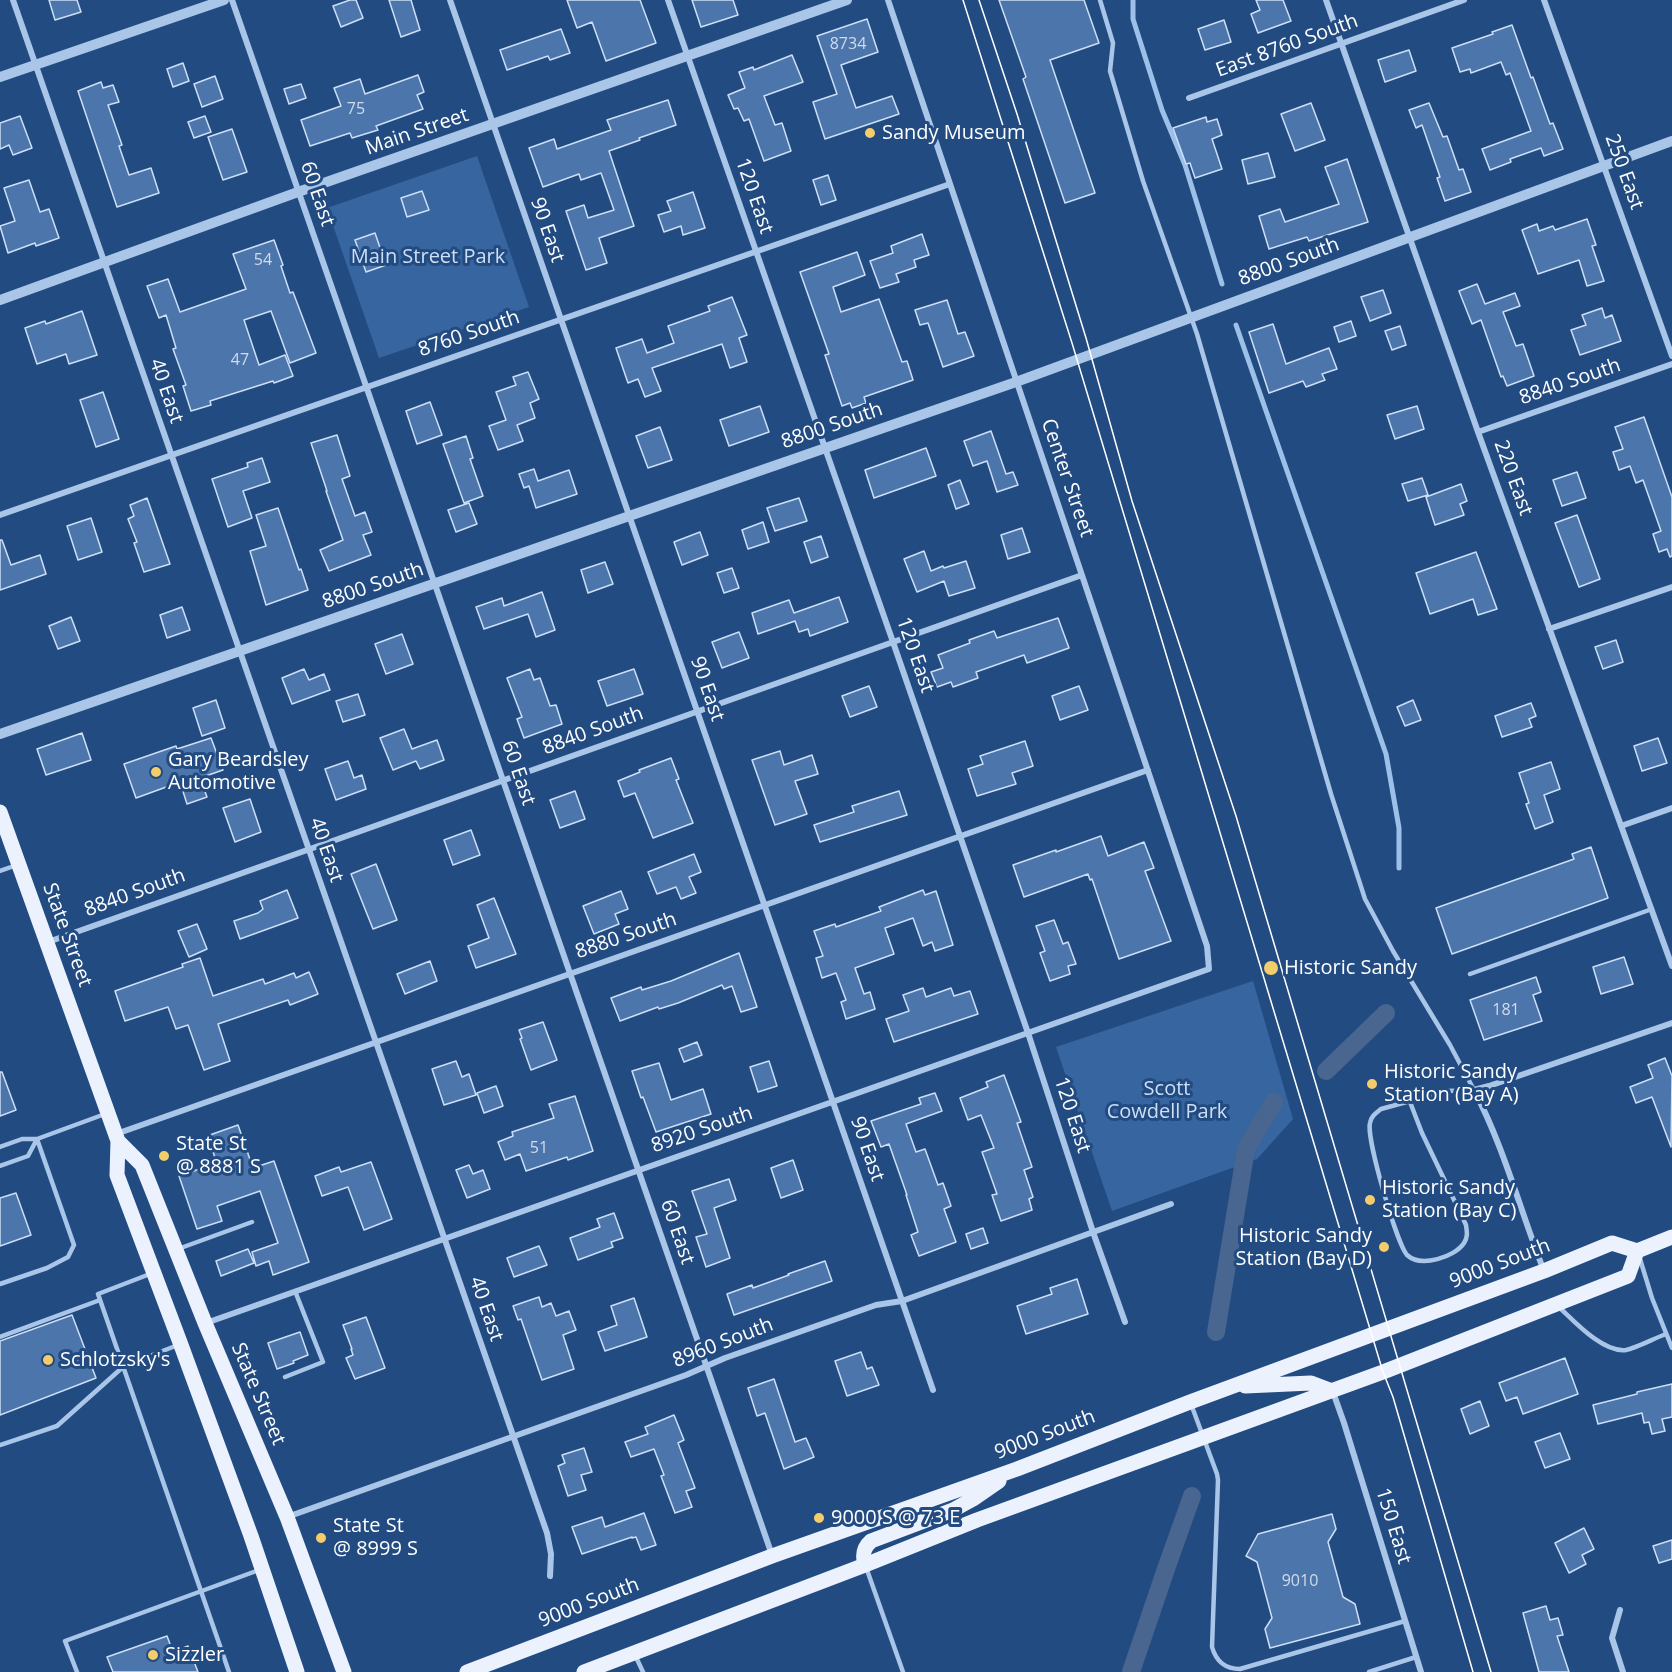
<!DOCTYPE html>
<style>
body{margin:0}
canvas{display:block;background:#224b82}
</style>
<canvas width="1672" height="1672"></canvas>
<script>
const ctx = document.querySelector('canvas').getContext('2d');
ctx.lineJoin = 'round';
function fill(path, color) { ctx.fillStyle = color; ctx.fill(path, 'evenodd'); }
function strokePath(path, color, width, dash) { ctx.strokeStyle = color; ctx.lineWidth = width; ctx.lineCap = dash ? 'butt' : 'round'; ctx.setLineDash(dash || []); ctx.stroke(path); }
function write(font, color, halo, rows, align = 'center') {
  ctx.font = font + ' "Open Sans",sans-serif'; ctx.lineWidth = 6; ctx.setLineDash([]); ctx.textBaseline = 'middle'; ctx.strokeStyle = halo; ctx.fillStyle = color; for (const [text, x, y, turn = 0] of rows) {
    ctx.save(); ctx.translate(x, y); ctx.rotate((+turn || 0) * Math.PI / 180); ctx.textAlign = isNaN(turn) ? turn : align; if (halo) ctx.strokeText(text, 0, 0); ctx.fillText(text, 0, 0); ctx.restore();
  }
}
fill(new Path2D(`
 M477,156L529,307L379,358L327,208Z
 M1253,981L1293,1119L1257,1159L1112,1211L1056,1047Z`), '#3665a0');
strokePath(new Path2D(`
 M1133,0V19L1162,110L1185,165L1222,284
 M1236,325L1386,754L1399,828V868`), '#9dc0e9', 5);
strokePath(new Path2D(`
 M1326,1071L1386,1013
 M1216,1332L1246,1149L1274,1102
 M1131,1672L1167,1566L1192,1496`), '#48668f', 18);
const building = new Path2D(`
 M49,0H77L81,12L55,20Z
 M350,0H356L363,18L341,27L333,6Z
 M389,0H411L420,30L401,37Z
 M567,0H640L656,43L606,61L592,22L577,28Z
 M692,0H733L738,15L701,27Z
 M999,0H1084L1099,43L1050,60L1095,193L1065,203L1023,79L1026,77Z
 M1256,0H1283L1291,21L1258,33L1251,14L1260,10Z
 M867,19L878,52L841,65L856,108L892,96L899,114L825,139L813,102L837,94L817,36Z
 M1224,20L1231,42L1205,50L1198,29Z
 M1512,25L1531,78L1533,77L1550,124L1553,123L1563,149L1544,156L1541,148L1510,159L1511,162L1490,170L1482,149L1531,131L1510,73L1506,75L1501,62L1471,73L1470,69L1460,72L1452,48L1493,34L1492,32Z
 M561,29L570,53L550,60L548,56L507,70L500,50Z
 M1409,50L1416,71L1385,82L1378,60Z
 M792,55L803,82L764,96L775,125L782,123L791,151L764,161L749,119L744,121L738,108L734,109L728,95L745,88L739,72L753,67L754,70Z
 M183,63L189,81L173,87L167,69Z
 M418,75L424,92L417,95L423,109L376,126L378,130L352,138L350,133L310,146L301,120L341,106L334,88L360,79L365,94Z
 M215,76L223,99L202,107L194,84Z
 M101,82L103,88L113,85L119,102L108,105L122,145L119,146L129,175L151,168L159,193L117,207L78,91Z
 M301,84L306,98L289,104L284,89Z
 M668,100L676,125L639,138L640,140L609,151L634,226L599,238L607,263L586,270L566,211L584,205L588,218L614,210L601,173L581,180L579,174L543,187L529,148L554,139L557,149L611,130L607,120Z
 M1311,103L1325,140L1295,151L1281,114Z
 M1429,103L1443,137L1447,136L1459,170L1463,169L1471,192L1445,201L1437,178L1440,177L1422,125L1416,128L1409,110Z
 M20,116L32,148L13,155L9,145L0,149V123Z
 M205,116L211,132L194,138L188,122Z
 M1206,117L1207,122L1217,119L1222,135L1212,139L1222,169L1195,178L1190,163L1186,164L1173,128Z
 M232,129L247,172L223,180L208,137Z
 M1268,153L1275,177L1248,184L1242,160Z
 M1347,159L1368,222L1309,241L1307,237L1269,249L1259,216L1280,209L1285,222L1339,204L1325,167Z
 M828,175L836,200L821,205L813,180Z
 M29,180L40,212L49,209L59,238L36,246L35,243L8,253L0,226L15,221L4,188Z
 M422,191L429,210L407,217L401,198Z
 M693,192L705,228L683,235L681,226L664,232L658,215L671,211L667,201Z
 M1587,219L1596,245L1592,246L1604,281L1587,286L1579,260L1538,274L1522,230L1537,224L1539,231L1553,226L1555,230Z
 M375,233L386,265L366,272L355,240Z
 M922,234L929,255L914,260L916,267L896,274L899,282L880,288L870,261L893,253L891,246Z
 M274,240L283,265L281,266L290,293L293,292L316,353L290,363L271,311L244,320L259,365L285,355L293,376L274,383L273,381L210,401L211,405L191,411L183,386L186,385L173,349L176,348L166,315L159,318L147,286L168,279L180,312L246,289L233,254Z
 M857,252L865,275L833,287L841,312L879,299L902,362L907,361L913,380L864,397L866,403L852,408L850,403L842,406L825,355L829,354L800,272Z
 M1477,284L1485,304L1515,293L1520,306L1503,312L1516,346L1523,344L1534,376L1507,386L1503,376L1501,377L1481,320L1472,324L1459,291Z
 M1383,290L1391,313L1370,321L1361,297Z
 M732,297L747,335L739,338L747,362L730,368L722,344L652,368L661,391L645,397L638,379L628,383L616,348L642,339L647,353L674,343L668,326L710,311L708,306Z
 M947,300L958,334L965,332L974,356L943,367L928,323L920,325L915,310Z
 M1602,308L1605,318L1612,315L1621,341L1580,355L1571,330L1586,325L1582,315Z
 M82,311L97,355L69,364L66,354L37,364L25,328L45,321L46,324Z
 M1351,321L1356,336L1339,342L1334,327Z
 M1273,324L1286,364L1329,348L1337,369L1322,374L1325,380L1306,387L1303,381L1269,393L1249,332Z
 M1400,326L1406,345L1392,350L1385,331Z
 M528,372L539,399L530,403L535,418L517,425L523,441L498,450L489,426L506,420L496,392L516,385L513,377Z
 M103,392L119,439L96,447L80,400Z
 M430,402L442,435L417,444L406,411Z
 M760,406L769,432L729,446L720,420Z
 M1417,406L1424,429L1395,439L1387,415Z
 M1644,417L1672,497V556L1670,557L1667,549L1659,552L1653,534L1661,531L1643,480L1636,483L1630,466L1619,470L1613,452L1623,449L1615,427Z
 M660,427L672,460L648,468L636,436Z
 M991,431L1006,474L1013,472L1018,485L997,492L987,461L973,466L964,441Z
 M337,435L350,476L342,479L355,516L365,512L372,532L363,535L371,555L329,571L320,550L343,540L326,491H327L311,443Z
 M466,436L473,458L470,459L483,496L464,503L443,444Z
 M926,448L936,476L874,498L865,470Z
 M262,458L270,482L243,491L252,518L228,527L212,479L248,467L247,463Z
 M534,469L538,481L569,470L577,494L536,508L529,486L524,488L519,474Z
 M1577,472L1586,498L1562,506L1553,480Z
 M1422,478L1428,495L1408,501L1402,484Z
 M960,480L969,504L956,509L948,485Z
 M1461,484L1467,501L1460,504L1464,515L1435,525L1426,497Z
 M147,498L170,564L144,572L134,543L137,542L128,519L134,516L130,505Z
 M799,498L807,521L775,531L767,508Z
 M469,503L477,524L456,532L448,510Z
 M278,508L299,570L301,569L308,590L266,605L250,551L266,546L256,515Z
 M1577,515L1600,579L1579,587L1555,523Z
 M91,518L102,552L78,560L67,526Z
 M763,522L769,542L748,549L742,530Z
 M1022,528L1030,552L1008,559L1001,535Z
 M700,532L708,555L682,565L674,542Z
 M821,536L828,557L811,563L804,542Z
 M0,540H2L11,565L40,555L46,574L0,590Z
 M924,551L931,571L943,566L944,568L966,561L975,588L949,596L944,581L917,592L904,559Z
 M1476,552L1497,609L1478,615L1473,599L1430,614L1416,573Z
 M605,562L613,584L588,593L581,570Z
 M732,568L739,588L724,593L717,573Z
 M542,592L555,630L536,637L528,614L484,629L476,607L502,598L504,606Z
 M839,597L848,622L810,636L808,629L799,632L795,621L758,634L752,613L789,600L794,613Z
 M182,607L190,630L167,638L160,615Z
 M71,617L80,641L58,649L49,626Z
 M1058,618L1069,648L1027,663L1024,655L976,672L978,678L953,687L951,682L937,687L931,672L943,668L938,655L970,643L969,640L994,631L997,638Z
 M739,632L749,658L722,668L712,642Z
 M402,634L413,664L386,674L375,644Z
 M1616,640L1623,662L1603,669L1595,647Z
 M304,669L309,680L324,674L330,690L292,704L282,678Z
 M530,669L534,680L540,678L550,706L556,705L562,724L524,738L517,719L522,717L507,678Z
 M634,669L643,694L607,706L598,681Z
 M869,686L877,707L850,717L842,696Z
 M1079,686L1088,710L1060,720L1052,696Z
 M358,694L365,715L343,722L336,701Z
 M216,700L225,728L202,736L193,708Z
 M1413,700L1421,720L1405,726L1397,707Z
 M1531,703L1536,716L1529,719L1532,727L1502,737L1495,716Z
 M404,729L412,749L437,740L444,760L420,769L416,761L393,770L380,738Z
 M82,733L91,760L46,775L37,749Z
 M211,738L223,770L200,778L207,797L187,804L180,782L136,798L124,764L176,746L177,749Z
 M1658,738L1667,763L1642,771L1634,746Z
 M1025,741L1033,766L1012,773L1016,784L977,796L968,769L983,764L980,756Z
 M780,751L784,765L812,755L818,774L795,781L807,814L775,825L752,760Z
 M671,758L679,779L676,780L693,823L653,838L635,793L624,797L618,781L640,772L639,770Z
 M348,761L354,778L362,775L366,789L336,800L325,769Z
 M1551,762L1560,789L1544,795L1553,822L1535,829L1526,804L1529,803L1519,773Z
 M575,791L585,819L560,828L550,800Z
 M899,791L907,815L820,842L814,825L854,812L852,806Z
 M250,799L261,832L235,842L223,808Z
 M471,830L480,855L453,865L444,840Z
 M1101,836L1108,856L1144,842L1154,868L1145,871L1171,941L1119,959L1092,879L1090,880L1088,874L1024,897L1013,865L1056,850V852Z
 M1591,847L1608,898L1452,954L1436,908L1574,859L1572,854Z
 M694,854L701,872L689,877L696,893L681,899L676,887L657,894L648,872Z
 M376,864L397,920L373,929L351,874Z
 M287,890L298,918L240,939L234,921L258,913L263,909L260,901Z
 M923,890L925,895L936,891L953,945L935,951L932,942L923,946L913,918L885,928L894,954L855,968L864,994L870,992L875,1009L846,1019L841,1002L846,1000L836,973L822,978L816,958L823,956L814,931L835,924L836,927L881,911L879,907Z
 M621,891L628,909L615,914L619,924L594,934L583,906Z
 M494,898L516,954L476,968L468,946L489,938L477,905Z
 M1054,920L1063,944L1068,942L1076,964L1068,966L1070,974L1050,981L1040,953L1045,951L1036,926Z
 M197,924L207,949L189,957L178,931Z
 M739,953L757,1007L741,1012L732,986L724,989L722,985L678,1003L659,1009L658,1007L620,1021L611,998L641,987L642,990L671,981Z
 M1624,957L1633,984L1601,994L1593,967Z
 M200,958L213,996L263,979L265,984L294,973L296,978L309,972L318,994L290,1005L288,1000L218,1024L230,1061L204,1070L188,1025L176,1029L168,1007L125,1021L115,991L183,967L182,964Z
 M430,961L437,981L405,994L397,974Z
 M1536,977L1541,992L1533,995L1542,1021L1484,1040L1470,1000Z
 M923,988L926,997L951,988L954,996L970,991L978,1014L894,1042L886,1019L909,1011L903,995Z
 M543,1022L557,1060L531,1070L520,1039L522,1038L519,1030Z
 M697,1042L702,1055L684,1062L679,1049Z
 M1665,1058L1672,1076L1671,1147L1652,1097L1636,1103L1630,1087L1653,1078L1648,1065Z
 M456,1061L462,1077L469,1074L476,1095L444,1105L432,1069Z
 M769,1061L777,1086L758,1092L750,1067Z
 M659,1063L671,1100L703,1089L711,1114L656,1132L643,1097L641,1098L632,1071Z
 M0,1072H2L16,1110L0,1116Z
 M1004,1075L1021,1122L1017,1123L1032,1167L1024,1170L1033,1197L1029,1199L1032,1210L1001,1221L992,1195L997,1194L982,1152L994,1148L981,1115L968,1120L960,1098L988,1087L986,1082Z
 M496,1086L503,1106L484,1113L477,1093Z
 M935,1093L942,1111L906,1124L916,1152L925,1149L938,1185L943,1183L951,1206L944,1209L956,1242L919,1256L911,1235L918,1232L906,1195H907L889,1144L881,1147L871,1121L921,1104L919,1098Z
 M575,1096L593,1151L568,1160L567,1157L526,1171L520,1154L505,1160L498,1142L513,1136L512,1132L554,1118L549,1104Z
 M238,1125L253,1168L274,1161L309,1262L273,1275L269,1261L256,1266L252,1252L278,1243L260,1191L217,1206L222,1221L197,1229L179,1176L217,1163L207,1136Z
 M793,1160L803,1190L781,1198L771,1168Z
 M371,1162L392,1219L364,1230L348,1187L322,1196L315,1176L339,1167L341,1172Z
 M469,1165L473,1174L483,1170L490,1189L467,1198L456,1170Z
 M729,1179L736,1200L714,1208L730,1258L706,1267L696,1237L707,1234L692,1191Z
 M16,1193L31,1235L0,1246V1198Z
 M614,1213L623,1238L611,1242L613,1247L578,1260L570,1238L600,1227L597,1219Z
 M983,1228L988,1243L971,1249L966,1234Z
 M539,1246L547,1265L514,1277L507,1258Z
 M248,1249L254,1263L221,1276L216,1261Z
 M825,1261L832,1281L734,1315L727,1294L752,1285L753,1288L789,1275L788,1274Z
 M1077,1279L1088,1314L1026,1334L1017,1306L1052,1294L1050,1288Z
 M539,1297L542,1307L551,1303L556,1316L569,1311L576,1330L563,1335L574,1369L542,1380L521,1319L518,1320L513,1306Z
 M634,1298L647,1337L605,1351L598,1332L617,1325L611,1306Z
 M72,1315L96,1378L0,1415V1341Z
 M366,1317L385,1368L355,1379L346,1358L353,1355L351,1349H352L343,1325Z
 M300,1332L308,1355L293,1361L294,1363L277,1369L268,1343Z
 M861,1352L867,1369L872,1367L879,1385L847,1396L835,1361Z
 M1565,1358L1578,1394L1523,1414L1517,1397L1506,1401L1499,1383Z
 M774,1379L795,1442L806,1438L814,1457L784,1469L765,1413L757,1416L748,1388Z
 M1672,1384V1417L1662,1419L1665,1431L1652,1434L1649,1422L1644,1423L1642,1413L1598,1424L1593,1405L1637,1394V1392Z
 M1480,1401L1489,1426L1470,1434L1461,1409Z
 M674,1415L684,1440L678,1443L695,1488L686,1491L692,1507L675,1513L661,1476L664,1475L654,1449L631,1457L625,1442L648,1434L645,1427Z
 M1560,1433L1570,1459L1545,1468L1535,1442Z
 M584,1448L592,1472L581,1475L586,1490L568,1496L558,1466L565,1463L562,1455Z
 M644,1513L656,1545L641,1550L636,1537L632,1538V1537L582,1554L572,1527L602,1517L605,1527Z
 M1332,1514L1336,1529L1328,1542L1343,1597L1355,1604L1360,1624L1270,1648L1265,1629L1272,1618L1257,1562L1246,1556L1258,1534Z
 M1584,1528L1594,1549L1582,1555L1586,1564L1569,1573L1555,1543Z
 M1672,1540V1559L1659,1563L1653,1546Z
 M1546,1606L1550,1620L1558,1618L1563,1635L1557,1636L1569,1672H1539L1523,1613Z
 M167,1636L173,1652L188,1646L198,1672H113L107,1657Z`);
fill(building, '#4b75ab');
strokePath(building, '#cddff6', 1.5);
strokePath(new Path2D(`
 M1100,0L1113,43L1110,71L1143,181L1197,334L1331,794L1365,899L1393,951L1450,1045L1474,1090L1447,1091L1381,1109C1376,1113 1371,1116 1370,1123C1366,1138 1397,1244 1407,1255C1421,1268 1455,1257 1464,1243C1468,1237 1467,1232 1466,1225L1422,1133L1410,1102
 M0,871L17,865
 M1470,974L1652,909
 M0,1147L22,1139H37L105,1114
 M0,1166L28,1156L37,1139
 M178,1249L252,1222
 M1640,1259L1652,1298L1672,1348
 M150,1274L98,1294L229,1672
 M0,1284L47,1268L68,1257L74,1245L37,1139
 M1559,1307C1574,1321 1603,1353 1626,1350C1636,1348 1655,1338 1666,1334
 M0,1337L100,1300
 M285,1377L323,1362L295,1291
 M1191,1404L1217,1474L1218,1480L1212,1647C1216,1661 1225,1669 1240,1669L1405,1621
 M0,1445L57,1426L124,1366L178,1345
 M866,1567L903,1672
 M635,1655L643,1672
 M77,1672L65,1641L259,1570
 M1369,1672L1416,1657`), '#a9c5e8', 4.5);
strokePath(new Path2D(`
 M13,0L547,1533L551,1554L550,1576
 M232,0L772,1555
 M450,0L933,1390
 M668,0L893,642L1028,1033L1093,1232L1125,1322
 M1326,0L1478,432L1672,966
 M1544,0L1672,356
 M1189,98L1464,0
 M1478,432L1672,364
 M0,515L950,184
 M1549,629L1672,587
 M1621,826L1672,808
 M48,942L1082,575
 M116,1134L1148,770
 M1544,1271C1520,1210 1504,1147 1474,1090L1489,1086L1672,1023
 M206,1323L1209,969L1207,946L888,0
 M1333,1392L1344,1423L1421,1672
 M287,1517L686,1375L725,1358L876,1305L902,1301L1171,1204
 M1620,1610L1612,1638L1623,1672`), '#a9c5e8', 6);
strokePath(new Path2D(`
 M0,77L224,0
 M0,300L298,192L847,0
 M0,734L1016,382L1672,141`), '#a9c5e8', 10);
strokePath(new Path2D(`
 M0,812L118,1141L117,1175L181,1345L251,1536L297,1672
 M118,1141L142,1165L205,1323L287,1517L344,1672
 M1245,1386L1311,1383L1332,1391
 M865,1565C862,1555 863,1548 871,1541L953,1510L973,1499L999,1481
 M467,1672L772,1556L1017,1469L1190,1402L1544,1271L1612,1243L1637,1251L1672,1237
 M584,1672L865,1565L977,1520L1383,1372L1628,1276L1637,1251`), '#ebf2fe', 15);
strokePath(new Path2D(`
 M963,0L1072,343L1383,1372L1393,1397L1473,1672
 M979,0L1017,114L1086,338L1132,501L1236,816L1491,1672`), '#fff', 1.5);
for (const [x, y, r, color] of [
 [870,133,6,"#f4cd6b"],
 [156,772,6,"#f4cd6b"],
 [1271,968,8,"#f4cd6b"],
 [1372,1084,6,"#f4cd6b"],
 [164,1156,6,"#f4cd6b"],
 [1370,1200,6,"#f4cd6b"],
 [1384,1247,6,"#f4cd6b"],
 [48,1360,6,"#f4cd6b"],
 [819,1518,6,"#f4cd6b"],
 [321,1538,6,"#f4cd6b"],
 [153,1655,6,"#f4cd6b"]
]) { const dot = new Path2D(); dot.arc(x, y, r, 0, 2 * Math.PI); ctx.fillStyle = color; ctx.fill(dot); strokePath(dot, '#224b82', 2); }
write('16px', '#d2dcea', null, [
 ["8734",848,44],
 ["75",356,109],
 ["54",263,260],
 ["47",240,360],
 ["181",1506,1010],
 ["51",539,1148],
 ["9010",1300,1581]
]);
write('20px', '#fff', '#224b82', [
 ["East 8760 South",1287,46,-20],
 ["Main Street",417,132,-19],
 ["250 East",1624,172,70],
 ["60 East",317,194,71],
 ["120 East",754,196,71],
 ["90 East",547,230,71],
 ["8800 South",1289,262,-20],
 ["8760 South",469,334,-19],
 ["8840 South",1570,382,-19],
 ["40 East",166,391,71],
 ["8800 South",832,426,-19],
 ["Center Street",1067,478,71],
 ["220 East",1513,478,70],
 ["8800 South",373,586,-19],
 ["120 East",915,655,71],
 ["90 East",707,689,71],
 ["8840 South",593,731,-20],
 ["60 East",518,773,71],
 ["40 East",326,850,71],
 ["8840 South",135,893,-20],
 ["State Street",67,935,70],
 ["8880 South",626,936,-19],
 ["120 East",1072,1115,72],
 ["8920 South",702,1130,-19],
 ["90 East",867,1149,71],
 ["60 East",677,1232,71],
 ["9000 South",1500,1264,-21],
 ["40 East",486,1309,71],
 ["8960 South",723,1343,-21],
 ["State Street",258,1394,67],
 ["9000 South",1045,1435,-21],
 ["150 East",1393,1526,73],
 ["9000 South",589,1603,-21]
]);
write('20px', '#fff', '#224b82', [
 ["Sandy Museum",882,133],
 ["Gary Beardsley",168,760],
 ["Automotive",168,783],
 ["Historic Sandy",1284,968],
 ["Historic Sandy",1384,1072],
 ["Station (Bay A)",1384,1095],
 ["State St",176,1144],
 ["@ 8881 S",176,1167],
 ["Historic Sandy",1382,1188],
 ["Station (Bay C)",1382,1211],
 ["Historic Sandy",1372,1236,"right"],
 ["Station (Bay D)",1372,1259,"right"],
 ["Schlotzsky's",60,1360],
 ["9000 S @ 73 E",831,1518],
 ["State St",333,1526],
 ["@ 8999 S",333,1549],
 ["Sizzler",165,1655]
], 'left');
write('20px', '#cddff6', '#224b82', [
 ["Main Street Park",428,257],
 ["Scott",1167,1089],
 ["Cowdell Park",1167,1112]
]);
</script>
